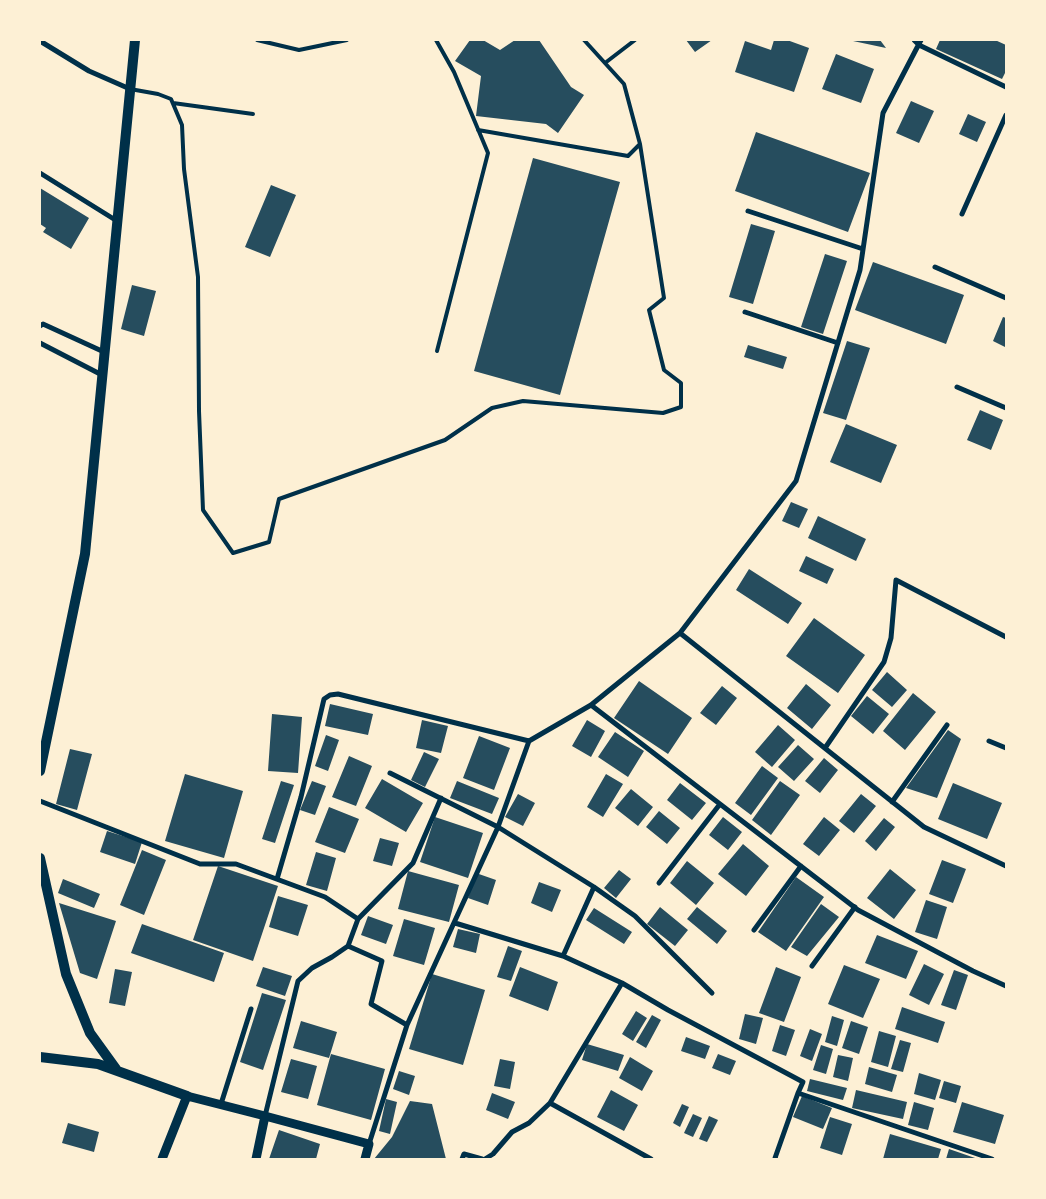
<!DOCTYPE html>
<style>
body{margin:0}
#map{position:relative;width:1046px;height:1199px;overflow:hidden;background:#fdf0d5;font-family:Figtree,sans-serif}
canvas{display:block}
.frame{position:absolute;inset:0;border:41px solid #fdf0d5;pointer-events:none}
</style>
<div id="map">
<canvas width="1046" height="1199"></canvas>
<div class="frame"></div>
</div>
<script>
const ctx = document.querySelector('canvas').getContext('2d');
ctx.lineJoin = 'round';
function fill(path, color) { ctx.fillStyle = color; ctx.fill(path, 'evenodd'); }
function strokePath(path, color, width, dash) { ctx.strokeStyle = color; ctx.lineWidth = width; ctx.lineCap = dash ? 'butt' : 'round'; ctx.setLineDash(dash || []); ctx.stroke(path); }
fill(new Path2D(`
 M470,40H483L500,50L515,40H539L571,87L584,95L558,133L546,124L476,116L481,76L455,61Z
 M686,40H712L695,52Z
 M774,40H787L809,48L794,92L735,72L745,41L771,50Z
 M853,40H880L886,48L853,41Z
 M940,40H995L1006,45V71L1002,79L936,49Z
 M836,54L874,69L861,103L822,89Z
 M911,101L934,111L919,143L896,133Z
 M968,114L986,122L977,142L959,134Z
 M756,132L870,173L848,232L735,191Z
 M533,158L620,182L560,395L474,371Z
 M271,185L296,195L270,257L245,247Z
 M40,188L89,218L71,249L43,232L46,228L40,224Z
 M751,224L775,231L753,304L729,297Z
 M825,254L847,261L823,334L801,327Z
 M873,262L964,295L946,344L855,310Z
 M132,285L156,291L144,336L121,329Z
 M1003,317L1006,318L1005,347L993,341Z
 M847,341L870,348L846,420L823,413Z
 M748,345L787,357L783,369L744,357Z
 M980,410L1003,420L991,450L967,440Z
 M846,424L897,445L881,483L830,462Z
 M791,502L808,509L799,528L782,521Z
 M818,516L866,539L856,561L808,538Z
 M806,556L834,569L827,584L799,571Z
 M749,569L802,603L788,624L736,590Z
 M814,618L865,655L838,693L786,656Z
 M887,672L907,690L892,707L872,690Z
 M639,681L692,718L668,754L614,718Z
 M806,684L831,705L812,729L787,708Z
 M722,686L737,698L716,725L700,713Z
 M913,693L936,712L905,750L883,731Z
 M867,696L889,714L873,734L851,716Z
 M330,704L373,714L368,735L325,726Z
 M272,714L302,717L298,773L268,771Z
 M422,720L448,726L441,753L416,748Z
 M587,720L605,731L591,757L572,746Z
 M778,725L795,740L772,767L755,752Z
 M948,730L961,739L937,798L906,788Z
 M615,732L644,751L628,777L598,757Z
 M326,735L339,740L328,771L315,766Z
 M479,736L510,748L494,790L463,778Z
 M798,745L814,759L794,781L778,767Z
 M70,749L92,754L77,810L56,804Z
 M424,752L439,759L425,787L411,780Z
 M349,756L372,766L356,806L332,797Z
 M824,758L838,770L820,793L805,781Z
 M762,766L778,778L751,815L735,803Z
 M185,774L243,791L224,858L165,841Z
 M606,774L623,784L603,817L587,807Z
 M382,779L423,803L406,832L365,808Z
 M281,781L294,785L275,843L262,839Z
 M312,781L326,786L315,815L300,810Z
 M457,781L499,798L492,814L450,798Z
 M780,781L800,795L771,835L752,820Z
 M680,783L706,803L692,820L667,800Z
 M953,783L1002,803L987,839L938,819Z
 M631,789L653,807L638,826L615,808Z
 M518,794L535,803L523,826L505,817Z
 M861,794L876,806L854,833L839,821Z
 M329,807L359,819L345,853L315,842Z
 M659,811L680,828L667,844L646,827Z
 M435,817L483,833L468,878L420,862Z
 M723,817L742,832L728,850L709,835Z
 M824,817L840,830L819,856L803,844Z
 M884,818L895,827L876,851L865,841Z
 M107,831L142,842L135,864L100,852Z
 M380,838L399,843L392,866L373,861Z
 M743,844L769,866L746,896L718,874Z
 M142,850L166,860L144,915L120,905Z
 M316,852L336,858L327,891L306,885Z
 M942,860L966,869L953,903L929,894Z
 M687,861L714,883L696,905L670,883Z
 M218,866L278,886L253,961L193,940Z
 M890,869L916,890L894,919L867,898Z
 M619,870L631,879L616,898L604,888Z
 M408,871L459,885L449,922L398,909Z
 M476,873L496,880L488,905L468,898Z
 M796,877L824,897L786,951L758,932Z
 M63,879L100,894L94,908L58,893Z
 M539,882L561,890L552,912L531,903Z
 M278,896L308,905L298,936L269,927Z
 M926,900L947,907L937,939L915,932Z
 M59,903L116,921L97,979L80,973Z
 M821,904L839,917L807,956L791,947Z
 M660,907L688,930L675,946L647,924Z
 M697,907L727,931L717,944L687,919Z
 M594,908L632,932L624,944L586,920Z
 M368,916L393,925L386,944L361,935Z
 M404,919L435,928L424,965L393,956Z
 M142,924L224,953L214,982L131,953Z
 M458,929L480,934L476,953L453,947Z
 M877,935L918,951L906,979L865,963Z
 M508,946L522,951L511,981L497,977Z
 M924,964L944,974L929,1005L909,995Z
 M844,965L880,979L863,1018L828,1004Z
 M263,967L292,976L285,996L256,986Z
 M520,967L558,982L548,1011L509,996Z
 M776,967L801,977L784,1022L759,1013Z
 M115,969L132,972L125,1006L109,1003Z
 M954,970L968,975L956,1010L941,1005Z
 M432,974L485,990L463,1065L409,1049Z
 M262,993L286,1000L263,1070L240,1062Z
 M902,1007L945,1022L938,1043L895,1029Z
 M636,1011L647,1018L633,1041L622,1034Z
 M745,1014L763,1018L756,1044L739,1039Z
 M652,1015L661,1020L646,1048L636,1042Z
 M832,1016L844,1020L837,1046L825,1042Z
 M301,1021L337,1032L329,1058L293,1048Z
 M851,1021L868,1027L859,1054L842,1048Z
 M780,1025L795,1030L786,1056L772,1051Z
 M810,1029L822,1034L812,1061L800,1056Z
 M879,1031L896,1036L888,1067L871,1062Z
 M686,1037L710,1046L705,1059L681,1051Z
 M900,1040L911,1043L903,1072L891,1069Z
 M587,1044L624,1055L618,1071L582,1060Z
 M821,1045L833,1049L826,1074L813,1070Z
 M331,1054L385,1069L371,1120L317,1105Z
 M718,1054L736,1061L730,1075L712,1068Z
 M838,1055L853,1058L848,1081L833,1077Z
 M630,1057L653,1071L642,1091L619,1078Z
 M291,1059L317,1066L308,1099L281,1092Z
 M500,1059L515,1062L510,1089L494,1086Z
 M869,1067L897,1075L892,1092L865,1084Z
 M399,1071L415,1076L409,1095L393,1089Z
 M919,1073L941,1080L935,1100L914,1094Z
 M810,1079L847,1088L843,1100L807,1091Z
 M944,1081L961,1086L956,1103L939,1098Z
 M611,1090L638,1105L624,1131L597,1117Z
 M856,1090L907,1102L903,1119L852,1108Z
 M492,1093L515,1102L508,1119L486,1110Z
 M802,1096L832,1108L823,1129L793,1117Z
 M386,1099L397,1102L390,1134L379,1131Z
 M410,1101L432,1104L446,1159H374L392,1137Z
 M914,1102L934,1108L928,1130L908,1125Z
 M962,1102L1004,1115L995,1144L953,1132Z
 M682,1104L689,1107L680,1127L673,1123Z
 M693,1114L702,1118L693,1137L684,1133Z
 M709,1116L718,1120L707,1142L699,1139Z
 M830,1117L852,1124L842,1155L820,1148Z
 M68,1123L99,1132L94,1152L62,1143Z
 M279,1130L320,1144L316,1159H269Z
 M890,1134L941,1149L938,1159H883Z
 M949,1149L978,1159H946Z`), '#264d5e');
strokePath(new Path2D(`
 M257,40L299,50L347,40
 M436,40L454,72L488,153L437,351
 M605,63L635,40
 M130,89L158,94L171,99L182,125L184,169L198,277L199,411L203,510L233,553L269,542L279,499L445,440L492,408L523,401L663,413L681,407V383L664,370L649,310L664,298L640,144
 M173,103L253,114
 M478,130L628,156L640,144L624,84L584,40`), '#003049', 4);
strokePath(new Path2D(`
 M914,40L919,45L1006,87
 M40,41L89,71L130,89
 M40,173L117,221
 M748,211L863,249
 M962,214L1006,115
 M935,267L1006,298
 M745,312L838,343
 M40,326L43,324L104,352
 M40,343L102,375
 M957,387L1006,408
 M680,633L924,827L1006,866
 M591,705L858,910L973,971L1006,986
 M529,741L498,827L594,887L635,916L712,993
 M989,741L1006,748
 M825,748L884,662L891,638L896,580L1006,637
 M40,801L200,864H236L325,897L358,919
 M892,802L947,725
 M277,879L301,797L324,699L330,695L338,694L529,741L591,705L680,633L796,481L860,270L883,113L921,40
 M659,883L720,804
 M594,887L563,956L622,983L668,1010L803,1082L798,1093L992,1159
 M455,923L563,956
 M754,930L801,866
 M348,946L382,961L371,1004L407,1025
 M812,966L855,907
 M622,983L550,1103L651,1159
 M221,1104L251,1009
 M265,1116L298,981L312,968L332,957L348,946L358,919L413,863L441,798
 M369,1144L407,1025L498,827L390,773
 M462,1159L464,1154L482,1159
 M485,1159L493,1154L512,1132L529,1123L550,1103
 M776,1159L775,1158L798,1093`), '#003049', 5);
strokePath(new Path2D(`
 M162,1159L187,1096L265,1116
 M256,1159L265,1116L369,1144L365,1159`), '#003049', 9);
strokePath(new Path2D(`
 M40,771L85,554L135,40
 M40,858L66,974L90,1033L116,1069
 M40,1057L98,1064L187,1096`), '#003049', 10);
</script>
